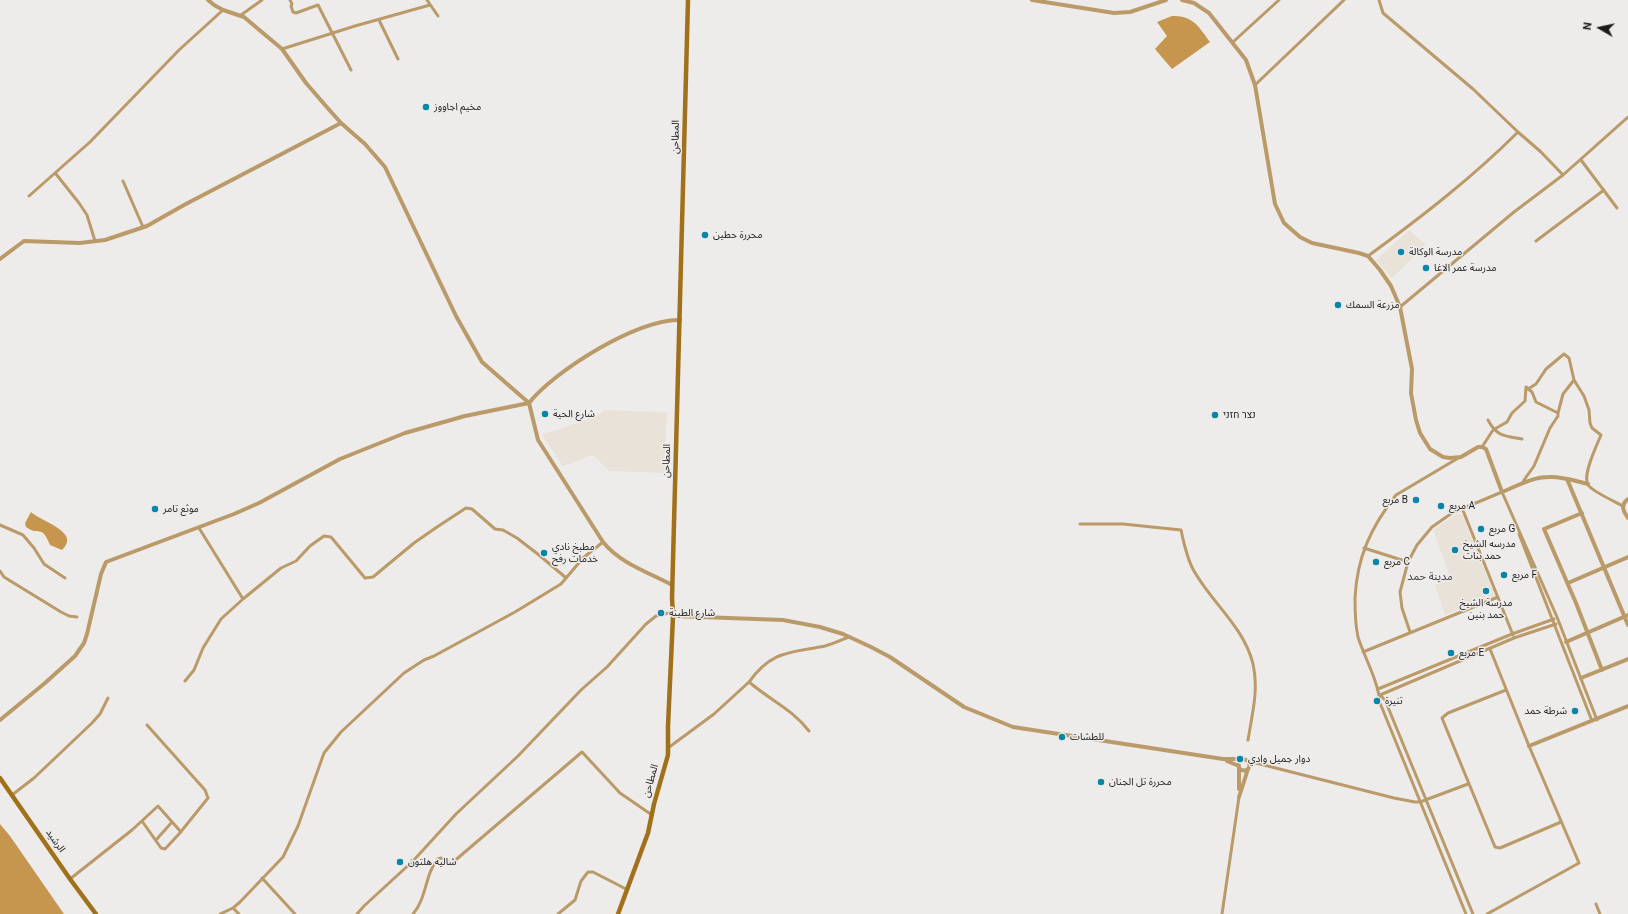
<!DOCTYPE html>
<meta charset="utf-8">
<style>
body{margin:0}
#map{position:relative;width:1628px;height:914px;overflow:hidden;background:#eeecea;font-family:Roboto,sans-serif}
canvas{display:block}
.north{position:absolute;left:1580px;top:8px;width:40px;height:40px;-webkit-text-stroke:3px #eeecea;paint-order:stroke;rotate:279deg;font-size:11px;font-weight:700;line-height:16px;text-align:center;color:#1c1b1a}
.north::after{content:'';display:block;margin:auto;width:14px;height:18px;background:#1c1b1a;clip-path:polygon(50% 0,100% 100%,50% 72%,0 100%)}
</style>
<div id="map">
<canvas width="1628" height="914"></canvas>
<div class="north">N</div>
</div>
<script>
const ctx = document.querySelector('canvas').getContext('2d');
ctx.lineJoin = 'round';
function fill(path, color) { ctx.fillStyle = color; ctx.fill(path, 'evenodd'); }
function strokePath(path, color, width, dash) { ctx.strokeStyle = color; ctx.lineWidth = width; ctx.lineCap = dash ? 'butt' : 'round'; ctx.setLineDash(dash || []); ctx.stroke(path); }
function write(font, color, halo, rows, align = 'center') {
  ctx.font = font + ' Roboto,"Noto Sans Arabic",Heebo,sans-serif'; ctx.lineWidth = 3; ctx.setLineDash([]); ctx.textBaseline = 'middle'; ctx.strokeStyle = halo; ctx.fillStyle = color; for (const [text, x, y, turn = 0] of rows) {
    ctx.save(); ctx.translate(x, y); ctx.rotate((+turn || 0) * Math.PI / 180); ctx.textAlign = isNaN(turn) ? turn : align; if (halo) ctx.strokeText(text, 0, 0); ctx.fillText(text, 0, 0); ctx.restore();
  }
}
fill(new Path2D(`
 M1409,230L1426,245L1392,278L1376,260Z
 M605,410L667,412L664,473L609,471L593,455L563,466L542,435L594,417Z
 M1457,514H1462L1495,596L1445,615L1435,585L1451,579L1433,530Z`), '#e9e2d9');
fill(new Path2D(`
 M1172,16C1193,15 1199,27 1210,42L1172,69L1155,49L1167,36L1157,22Z
 M31,512C40,521 82,532 62,550L50,545C41,523 39,537 26,527L25,523Z
 M0,824L10,836L64,914H0Z`), '#c6964e');
strokePath(new Path2D(`
 M290,0L292,4L291,6L293,12L296,13L318,5L351,70
 M427,0L438,16
 M1379,0L1383,13L1473,89L1518,132L1541,152L1563,175
 M241,15L262,0
 M379,20L398,59
 M1233,42L1279,0
 M282,49L355,26L430,5
 M1255,85L1344,0
 M1581,160L1617,208
 M56,174L79,203L87,215L95,241
 M123,181L143,227
 M29,196L90,142L179,50L223,10
 M1536,241L1604,190
 M1368,256C1420,218 1472,178 1518,132
 M1400,307L1514,212L1563,175L1628,117
 M1528,389L1536,384L1546,369L1564,354L1569,358L1574,380L1584,396L1589,410L1590,423L1592,428L1601,435C1597,445 1582,475 1588,485C1593,492 1614,501 1623,506
 M1558,413L1563,394L1574,380
 M1488,420C1497,437 1505,436 1522,439
 M1482,447L1493,430L1507,422L1512,413L1525,401L1526,387
 M1460,457L1396,495C1371,527 1357,557 1355,598C1355,611 1355,624 1358,637C1365,659 1378,680 1380,703L1466,914
 M1523,483L1524,480L1534,466L1550,428L1558,416V413L1536,402L1532,392L1526,387
 M1502,492L1557,617L1597,720
 M1462,508L1513,635
 M1080,524H1123L1181,530C1184,544 1187,559 1194,571C1212,603 1244,627 1253,664C1259,689 1252,715 1248,740
 M0,525L23,535L34,548L44,564L65,578
 M199,528L243,599
 M1519,534L1592,721
 M1364,548L1408,562
 M0,571L4,577L61,612L69,616L77,617
 M1410,632L1402,608L1400,592L1408,562L1417,545L1432,527L1452,513L1502,492
 M1363,652L1498,597
 M185,681L194,670L203,648L221,619L243,599L281,568L296,561L310,546L324,536L331,537L365,578L373,577L414,543L437,527L466,508L472,509L495,529L503,530L517,538L539,555L565,577
 M749,682C772,650 790,653 825,646C833,644 841,640 849,637
 M1378,689L1512,634L1554,619
 M1506,690L1448,713L1442,718L1495,847L1500,848L1561,822
 M1380,695L1385,700L1473,914
 M1380,695L1514,638L1556,624
 M668,748L714,714L749,682C770,700 792,709 809,731
 M1248,761L1394,798L1415,802H1420L1468,784
 M1250,766L1255,762
 M12,795L34,778L92,723L100,714L108,698
 M142,821L161,848L165,849L179,834L208,798L205,790L147,725
 M156,840L172,822
 M262,878L295,914
 M70,879L132,830L158,806L181,832
 M1596,904L1600,914
 M233,908L239,914
 M220,914L233,908L240,902L283,857L298,826L324,753L341,732L404,673L424,660L434,656L515,612L561,584L583,558L603,542
 M357,914L364,906L413,861L456,814L518,756L581,690L607,667L646,624L656,616L673,612
 M413,914C427,898 425,873 438,859L441,858L452,863L582,752L620,793L652,815
 M558,914L575,900L581,881L588,872H593L626,889
 M1222,914L1239,797
 M1487,914L1579,863L1529,746L1490,649`), '#bb9a6a', 3);
strokePath(new Path2D(`
 M208,0L214,5L223,10L244,17L282,49L306,83L325,105L341,123L365,144L385,167L456,316L482,362L529,403L538,440L603,542C621,564 648,572 672,585
 M1032,0L1114,13L1130,12L1166,0
 M1182,0L1194,3L1209,13L1246,60L1255,85L1275,204L1284,223L1300,237L1312,243L1359,253L1368,256L1380,270L1391,286L1400,307L1412,369L1411,393L1416,420L1420,433L1430,449L1443,457L1450,458L1461,457L1478,447H1482L1486,449L1502,492C1517,486 1532,477 1549,477C1562,476 1575,481 1588,484
 M0,259L24,241L80,243L105,240L147,226L184,205L341,123
 M1567,479L1628,625
 M1628,499C1620,505 1623,511 1628,518
 M1582,513L1544,529L1576,603L1602,670
 M1568,583L1628,557
 M673,616L783,620L820,627L843,634L871,647L890,657L964,707L1013,727L1223,759H1242
 M1566,642L1628,615
 M1581,678L1628,659
 M0,720L45,683L75,656L84,643L87,634L101,574L106,562L234,514L259,503L340,459L405,433L465,416L529,403C554,371 639,318 680,320
 M1529,746L1628,706
 M1238.5 765a5.5 5.5 0 1 1 11 0a5.5 5.5 0 1 1-11 0Z
 M1227,761L1239,766
 M1239,768V789
 M1239,797L1248,769`), '#bb9a6a', 4);
strokePath(new Path2D(`
 M0,778L70,879L96,914
 M618,914L648,833L654,804L668,755V726L673,616L672,598L688,0`), '#a1701b', 4.5);
for (const [x, y, r, color] of [
 [426,107,4,"#0885a9"],
 [705,235,4,"#0885a9"],
 [1401,252,4,"#0885a9"],
 [1426,268,4,"#0885a9"],
 [1338,305,4,"#0885a9"],
 [545,414,4,"#0885a9"],
 [1215,415,4,"#0885a9"],
 [1416,500,4,"#0885a9"],
 [1441,506,4,"#0885a9"],
 [155,509,4,"#0885a9"],
 [1481,529,4,"#0885a9"],
 [1455,550,4,"#0885a9"],
 [544,553,4,"#0885a9"],
 [1376,562,4,"#0885a9"],
 [1504,575,4,"#0885a9"],
 [1486,591,4,"#0885a9"],
 [661,613,4,"#0885a9"],
 [1451,653,4,"#0885a9"],
 [1377,701,4,"#0885a9"],
 [1575,711,4,"#0885a9"],
 [1062,737,4,"#0885a9"],
 [1240,759,4,"#0885a9"],
 [1101,782,4,"#0885a9"],
 [400,862,4,"#0885a9"]
]) { const dot = new Path2D(); dot.arc(x, y, r, 0, 2 * Math.PI); ctx.fillStyle = color; ctx.fill(dot); strokePath(dot, '#eeecea', 1.5); }
write('10px', '#1c1b1a', '#eeecea', [
 ["مخيم اجاووز",434,107],
 ["محررة حطين",713,235],
 ["مدرسة الوكالة",1409,252],
 ["مدرسة عمر الاغا",1434,268],
 ["مزرعة السمك",1346,305],
 ["شارع الحية",553,414],
 ["נצר חזני",1223,415],
 ["مربع B",1408,500,"right"],
 ["مربع A",1449,506],
 ["موثع تامر",163,509],
 ["مربع G",1489,529],
 ["مدرسه الشيخ",1463,544],
 ["حمد بنات",1463,556],
 ["مطبخ نادي",552,547],
 ["خدمات رفح",552,559],
 ["مربع C",1384,562],
 ["مربع F",1512,575],
 ["مدرسة الشيخ",1486,603,"center"],
 ["حمد بنين",1486,615,"center"],
 ["شارع الطينة",669,613],
 ["مربع E",1459,653],
 ["تنيرة",1385,701],
 ["شرطة حمد",1567,711,"right"],
 ["للطشات",1070,737],
 ["دوار جميل وادي",1248,759],
 ["محررة تل الجنان",1109,782],
 ["شاليه هلتون",408,862]
], 'left');
write('10px', '#1c1b1a', '#eeecea', [
 ["المطاحن",676,137,-89],
 ["المطاحن",667,461,-88],
 ["المطاحن",651,781,-74],
 ["الرشيد",55,841,55]
]);
write('11px', '#42413e', '#eeecea', [
 ["مدينة حمد",1430,577]
]);
</script>
